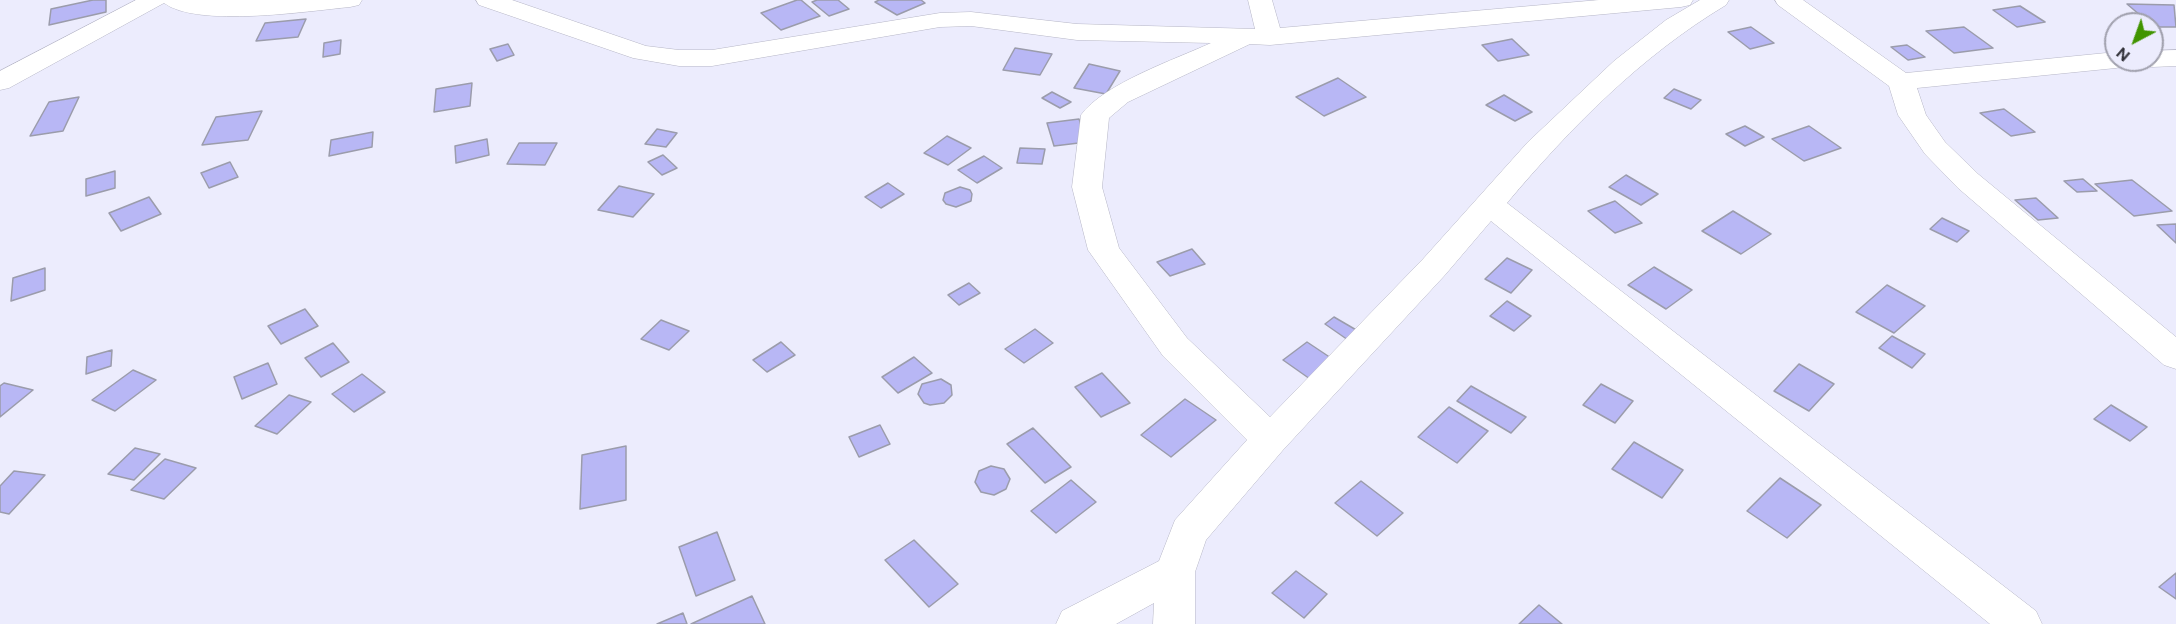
<!DOCTYPE html>
<style>
body{margin:0}
#map{position:relative;width:2176px;height:624px;overflow:hidden;background:#ececfd;font-family:"DM Sans",sans-serif}
canvas{display:block}
.north{position:absolute;left:2104px;top:12px;width:60px;height:60px;box-sizing:border-box;background:#ececfd;border:2px solid #a0a0ad;border-radius:50%;rotate:221deg;font-size:16px;font-weight:700;line-height:24px;text-align:center;color:#2e2e35}
.north::after{content:'';display:block;margin:auto;width:21px;height:27px;background:#419400;clip-path:polygon(50% 0,100% 100%,50% 72%,0 100%)}
</style>
<div id="map">
<canvas width="2176" height="624"></canvas>
<div class="north">N</div>
</div>
<script>
const ctx = document.querySelector('canvas').getContext('2d');
ctx.lineJoin = 'round';
function fill(path, color) { ctx.fillStyle = color; ctx.fill(path, 'evenodd'); }
function strokePath(path, color, width, dash) { ctx.strokeStyle = color; ctx.lineWidth = width; ctx.lineCap = dash ? 'butt' : 'round'; ctx.setLineDash(dash || []); ctx.stroke(path); }
const building = new Path2D(`
 M93,0H106V12L49,25L51,9Z
 M797,0H801L820,16L781,30L761,13Z
 M817,0H838L849,9L829,16L812,2Z
 M879,0H921L925,3L897,15L875,2Z
 M2127,4L2174,5L2176,27H2154Z
 M2020,6L2045,22L2017,27L1993,10Z
 M306,19L298,37L256,41L265,23Z
 M1751,27L1774,43L1750,49L1728,32Z
 M1964,27L1993,48L1954,53L1926,31Z
 M1512,39L1529,55L1498,61L1482,45Z
 M341,40L340,54L323,57L324,43Z
 M508,44L514,55L497,61L490,49Z
 M1907,45L1925,57L1908,60L1891,47Z
 M1015,48L1052,54L1040,75L1003,70Z
 M1089,64L1120,71L1106,94L1074,88Z
 M1338,78L1366,97L1324,116L1296,97Z
 M472,83L470,106L434,112L436,89Z
 M1674,89L1701,100L1691,109L1664,98Z
 M1052,92L1071,102L1060,108L1042,98Z
 M1504,95L1532,112L1515,121L1486,105Z
 M79,97L63,131L30,136L49,102Z
 M2004,109L2035,132L2011,136L1980,113Z
 M262,111L248,140L202,145L216,117Z
 M1079,119L1087,142L1054,146L1047,123Z
 M1745,126L1764,137L1745,146L1726,134Z
 M1809,126L1841,148L1804,161L1772,139Z
 M657,129L677,133L666,147L645,144Z
 M373,132L372,147L329,156L331,140Z
 M947,136L971,148L948,165L924,153Z
 M487,139L489,155L456,163L455,146Z
 M519,143H557L545,165L507,164Z
 M1020,148L1045,149L1042,164L1017,163Z
 M663,155L677,168L662,175L648,162Z
 M984,156L1002,168L977,183L958,170Z
 M230,162L238,177L209,188L201,173Z
 M115,171V188L86,196V179Z
 M1626,175L1658,194L1641,205L1609,187Z
 M2083,179L2097,191L2077,192L2064,181Z
 M2132,180L2172,211L2134,216L2095,184Z
 M888,183L904,194L881,208L865,197Z
 M619,186L654,194L633,217L598,210Z
 M960,187L970,190L972,194L971,201L956,207L946,204L943,200L945,193Z
 M149,197L161,214L121,231L109,213Z
 M2036,198L2058,218L2038,220L2015,200Z
 M1615,201L1642,223L1615,233L1588,211Z
 M1733,211L1771,234L1741,254L1702,231Z
 M1942,218L1969,231L1957,242L1930,229Z
 M2176,224V243L2157,225Z
 M1192,249L1205,264L1170,276L1157,262Z
 M1507,258L1532,270L1511,293L1485,279Z
 M1654,267L1692,290L1666,309L1628,285Z
 M45,268V290L11,301L13,278Z
 M969,283L980,293L959,305L948,295Z
 M1887,285L1925,306L1894,333L1856,312Z
 M1507,301L1531,316L1514,331L1490,316Z
 M305,309L318,326L281,344L268,326Z
 M1334,317L1358,331L1348,340L1325,324Z
 M661,320L689,331L669,350L641,339Z
 M1035,329L1053,343L1024,363L1005,349Z
 M1892,336L1925,354L1912,368L1879,348Z
 M781,342L795,355L767,372L753,360Z
 M1307,342L1334,360L1310,379L1283,360Z
 M333,343L349,362L321,377L305,358Z
 M112,350L111,366L86,374L87,357Z
 M914,357L932,373L898,393L882,377Z
 M268,363L277,384L242,399L234,377Z
 M1799,364L1834,384L1809,411L1774,391Z
 M133,370L156,380L115,411L92,400Z
 M1102,373L1130,403L1101,417L1075,387Z
 M362,374L385,392L354,412L332,394Z
 M941,379L951,385L952,395L944,403L930,405L924,403L918,394L922,384Z
 M4,383L33,390L0,417V386Z
 M1601,384L1633,401L1615,423L1583,405Z
 M1471,386L1526,417L1511,433L1457,401Z
 M289,395L311,402L277,434L255,426Z
 M1185,399L1216,420L1171,457L1141,435Z
 M2111,405L2147,427L2130,441L2094,419Z
 M1449,407L1488,431L1457,463L1418,437Z
 M880,425L890,444L859,457L849,437Z
 M1033,428L1071,467L1045,483L1007,444Z
 M1634,442L1683,470L1662,498L1612,469Z
 M626,446V500L580,509L582,455Z
 M135,448L160,454L134,480L108,474Z
 M165,459L196,468L164,499L131,490Z
 M991,466L1004,469L1010,479L1006,489L994,495L981,492L975,482L979,471Z
 M14,471L45,475L9,514L0,512V486Z
 M1780,478L1821,505L1787,538L1747,511Z
 M1071,480L1096,502L1056,533L1031,511Z
 M1361,481L1403,513L1377,536L1335,503Z
 M717,532L735,580L696,596L679,547Z
 M914,540L958,584L929,607L885,560Z
 M1296,571L1327,594L1304,618L1272,593Z
 M2176,573V599L2159,587Z
 M752,596L765,624H691Z
 M1539,605L1562,624H1519Z
 M683,613L687,624H657Z`);
fill(building, '#b8b7f5');
strokePath(building, '#9b9cab', 1.5);
const minor = new Path2D(`
 M136,0H362L359,5L350,7C308,11 197,28 164,3L9,88L0,90V71Z
 M476,0H512L646,46L679,50H712L940,13L971,12L1077,24L1255,29L1248,0H1272L1280,28L1599,0H1693L1690,5L1681,7L1270,45L1250,44L1128,102L1109,118L1102,187L1119,248L1187,338L1270,417L1423,259L1528,142L1614,61L1666,20L1700,0H1729L1726,5C1641,56 1571,127 1507,203L2036,611L2042,624H1990L1491,221L1445,275L1283,450L1206,540L1195,572V624H1153L1154,603L1116,624H1056L1062,611L1159,561L1175,520L1247,440L1163,356L1093,257L1088,250L1072,187L1081,115C1103,84 1176,59 1211,43L1077,40L971,26L940,27L712,66H679L633,58L479,5Z
 M1775,0H1803L1906,73L2116,52V60H2129L2125,66L2116,68L1917,88L1926,115L1945,142L1978,174L2176,337V369L2164,365L1958,188L1925,154L1898,115L1889,86L1778,5Z
 M2176,50V66L2152,67L2143,65L2140,60H2152V51Z`);
strokePath(minor, '#b6b6c6', 1);
fill(minor, '#fff');
</script>
